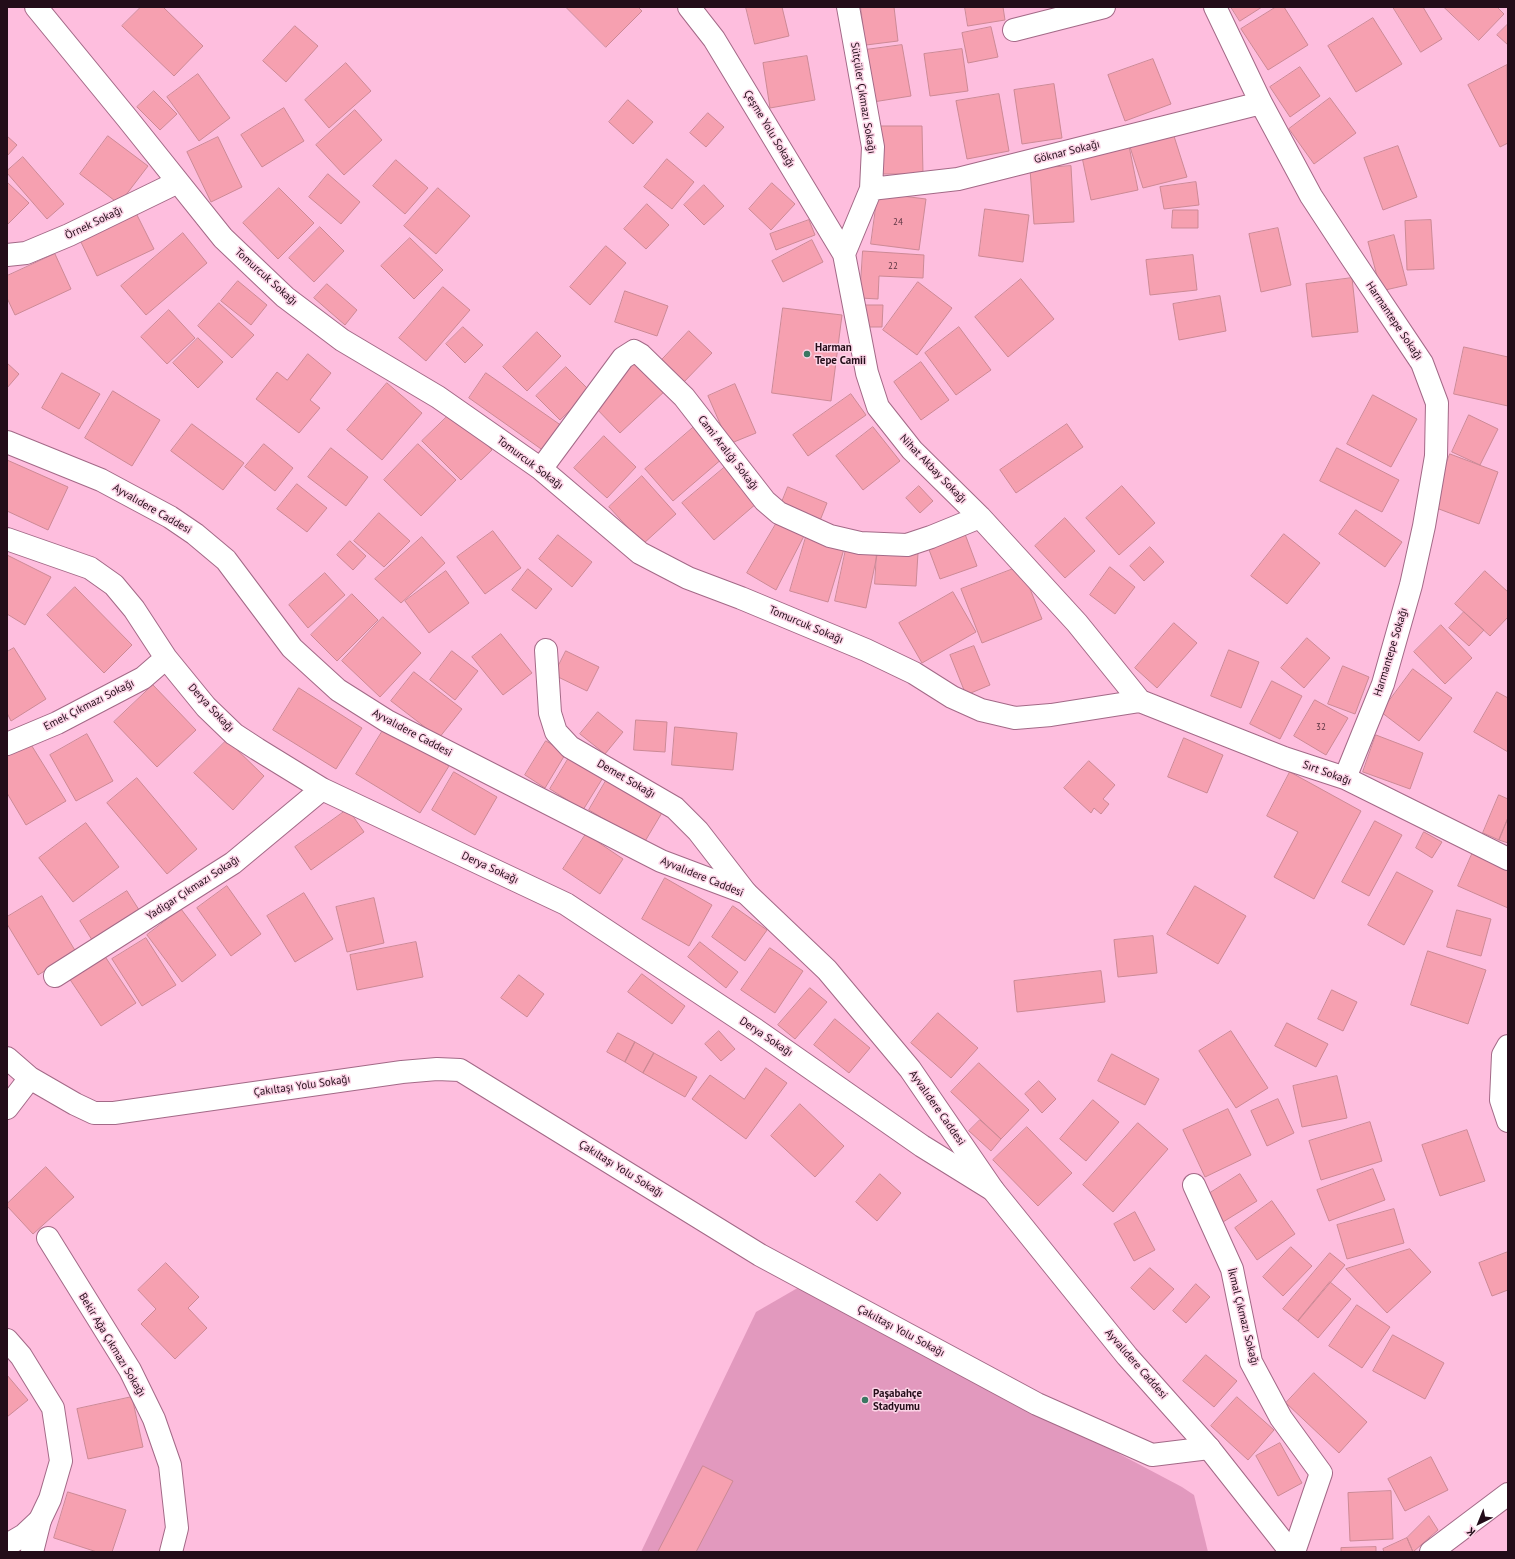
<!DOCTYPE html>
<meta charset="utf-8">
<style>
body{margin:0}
#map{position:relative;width:1515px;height:1559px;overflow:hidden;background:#febede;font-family:"PT Sans",sans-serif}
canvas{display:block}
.frame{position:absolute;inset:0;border:8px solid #230d19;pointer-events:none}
.north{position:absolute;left:1459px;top:1503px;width:40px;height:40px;-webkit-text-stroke:3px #fcd4e7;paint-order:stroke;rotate:223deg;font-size:11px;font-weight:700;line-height:16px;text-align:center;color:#230d19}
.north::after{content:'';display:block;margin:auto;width:14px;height:18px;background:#230d19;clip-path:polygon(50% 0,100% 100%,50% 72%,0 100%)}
</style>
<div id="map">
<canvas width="1515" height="1559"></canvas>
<div class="frame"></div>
<div class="north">K</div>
</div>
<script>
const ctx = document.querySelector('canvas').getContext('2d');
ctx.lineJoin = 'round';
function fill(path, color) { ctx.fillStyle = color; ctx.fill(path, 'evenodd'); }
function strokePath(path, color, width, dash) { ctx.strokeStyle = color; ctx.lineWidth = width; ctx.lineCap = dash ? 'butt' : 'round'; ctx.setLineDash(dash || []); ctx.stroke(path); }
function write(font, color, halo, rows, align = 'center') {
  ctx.font = font + ' "PT Sans",sans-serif'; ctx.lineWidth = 3; ctx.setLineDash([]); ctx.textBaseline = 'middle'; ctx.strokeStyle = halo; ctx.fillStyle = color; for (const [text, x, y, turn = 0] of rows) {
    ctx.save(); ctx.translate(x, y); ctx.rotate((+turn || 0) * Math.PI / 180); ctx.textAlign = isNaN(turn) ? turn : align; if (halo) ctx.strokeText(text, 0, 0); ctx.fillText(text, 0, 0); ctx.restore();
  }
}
fill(new Path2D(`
 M801,1286L1182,1487L1194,1495L1208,1552H641L756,1312Z`), '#e299be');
const building = new Path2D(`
 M141,7H163L203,46L174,76L122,26Z
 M566,7H638L642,11L606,47Z
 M746,7H782L789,36L755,44Z
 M861,7H894L898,41L866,45Z
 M965,7H1003L1005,20L968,26Z
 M1231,7H1262L1240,21Z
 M1276,7H1284L1308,45L1268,70L1241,29Z
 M1393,7H1423L1442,39L1421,52Z
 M1444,7H1497L1504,14L1479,40Z
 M1373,18L1402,64L1356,92L1328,46Z
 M1508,24V45L1497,35Z
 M295,26L318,46L286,82L263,61Z
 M991,27L998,57L968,63L962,33Z
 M902,45L911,96L873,102L865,50Z
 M962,49L968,91L930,96L924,54Z
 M807,56L815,100L770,108L763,63Z
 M1153,59L1171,104L1125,121L1108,75Z
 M346,63L371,91L329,128L305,100Z
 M1507,65L1508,143L1500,147L1468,85Z
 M1300,67L1320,96L1290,117L1270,87Z
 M198,74L230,118L199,141L167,97Z
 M1054,84L1062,138L1022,144L1014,90Z
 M154,91L177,114L160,130L137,107Z
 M999,94L1009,151L967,159L956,101Z
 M1330,98L1356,133L1314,164L1289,129Z
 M628,100L653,122L633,144L609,122Z
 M284,108L304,141L262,167L241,135Z
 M355,110L382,140L344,175L316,145Z
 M708,113L724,127L706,147L690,133Z
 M879,126H922L923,174H879Z
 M1173,133L1187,177L1143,188L1130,147Z
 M7,136L17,145L7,156Z
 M108,136L148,166L119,204L80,174Z
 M218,137L242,187L211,202L187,152Z
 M1129,146L1138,190L1091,200L1082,157Z
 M1398,146L1417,197L1383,210L1364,158Z
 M23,157L64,204L47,219L7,173V171Z
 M667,159L694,182L672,209L644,187Z
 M396,160L428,188L405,214L373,186Z
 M1071,166L1074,222L1034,224L1030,169Z
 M328,174L360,202L341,224L309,197Z
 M7,182L29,203L7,225Z
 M1196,182L1199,205L1164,209L1160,187Z
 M772,183L795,204L771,230L749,209Z
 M704,185L724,206L704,225L684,205Z
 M279,188L314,223L278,259L243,223Z
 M438,188L470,216L436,254L404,226Z
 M878,193L926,199L919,250L871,244Z
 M647,204L669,225L646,249L624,229Z
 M985,209L1029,215L1023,262L979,256Z
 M1173,210H1198V228H1172Z
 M136,213L154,249L97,276L80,240Z
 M809,220L815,235L776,250L770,234Z
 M1431,220L1434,269L1407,270L1405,221Z
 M320,227L344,251L314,282L289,258Z
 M1278,228L1291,285L1261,292L1249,234Z
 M183,233L207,263L146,315L121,286Z
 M1394,235L1407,285L1381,291L1368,242Z
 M410,238L443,270L414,299L381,266Z
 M812,240L823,262L783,282L772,261Z
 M606,246L626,263L590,305L570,287Z
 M863,251L924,255L923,278L879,276L878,299L860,298Z
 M55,254L71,289L15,315L7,298V276Z
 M1193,255L1197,290L1150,295L1146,260Z
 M1352,278L1358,332L1312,337L1306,284Z
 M1021,279L1054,319L1008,357L975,317Z
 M238,281L267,305L251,325L221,301Z
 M918,282L952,308L917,355L883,330Z
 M327,284L357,310L345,325L314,298Z
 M443,287L470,310L426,361L399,338Z
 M625,291L668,306L657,336L615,322Z
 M1220,296L1226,331L1179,340L1173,304Z
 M219,303L254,335L232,358L198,326Z
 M865,305H883L882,327H864Z
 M783,308L842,315L831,401L772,393Z
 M169,310L195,338L167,364L141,337Z
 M463,327L483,345L465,363L446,344Z
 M959,327L991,370L956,395L925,353Z
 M689,331L712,353L681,385L658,364Z
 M537,332L561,356L527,391L503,367Z
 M198,338L223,362L198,388L173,363Z
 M1464,347L1508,357V406L1454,394Z
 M308,354L331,373L310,400L320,408L299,433L256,399L277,372L287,380Z
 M637,360L666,390L620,433L593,405Z
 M921,362L949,400L921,420L894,382Z
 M7,363L19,374L7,388Z
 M566,367L590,391L560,420L536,396Z
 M62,373L100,394L79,429L42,408Z
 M486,373L562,426L544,451L469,398Z
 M387,383L422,413L382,460L347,430Z
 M735,384L756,433L729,444L708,396Z
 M113,391L160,420L132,466L85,438Z
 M851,394L866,415L808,456L793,435Z
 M1373,395L1417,419L1391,467L1347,444Z
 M453,411L492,450L461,480L422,441Z
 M1469,415L1498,429L1480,465L1452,452Z
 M192,424L244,463L223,490L171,451Z
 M1067,424L1083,447L1016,493L1000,470Z
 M695,426L723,458L673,501L645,469Z
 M873,427L900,461L863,490L836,456Z
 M604,436L636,467L607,498L574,468Z
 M264,444L293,468L275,491L245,467Z
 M418,444L456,480L421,516L384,480Z
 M331,448L368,477L346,506L308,477Z
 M1337,448L1399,480L1382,512L1320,481Z
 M1450,454L1498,472L1479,524L1431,506Z
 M7,460L68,487L48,530L7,511Z
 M725,467L757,503L714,540L682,503Z
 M642,476L676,514L643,544L609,507Z
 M297,484L327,508L307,532L277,509Z
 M919,486L933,501L920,513L906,498Z
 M1122,486L1155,523L1119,555L1086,518Z
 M788,487L827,503L819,523L780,507Z
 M1356,510L1402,542L1385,567L1339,534Z
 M379,513L410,541L384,567L354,541Z
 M1065,518L1095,551L1065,578L1035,546Z
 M779,519L804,536L776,590L747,573Z
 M493,531L521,568L485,594L457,557Z
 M965,534L977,566L940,579L928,547Z
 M1284,534L1320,563L1287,604L1251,576Z
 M558,535L592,562L572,587L539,559Z
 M422,537L445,563L401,603L375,579Z
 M806,537L844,549L828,602L790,591Z
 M350,541L366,556L353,570L337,555Z
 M1150,547L1164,562L1144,581L1130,566Z
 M846,549L877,555L866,608L835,601Z
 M877,552L918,553L916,586L875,584Z
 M7,555L51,577L25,625L7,614Z
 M1021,566L1042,619L982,643L961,589Z
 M1110,567L1135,587L1115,614L1090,595Z
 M528,569L552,589L536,609L512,590Z
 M446,571L469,603L429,633L405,601Z
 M1485,571L1508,592V617L1490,636L1455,604Z
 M325,573L345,595L308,628L289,605Z
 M75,587L132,645L104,673L47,615Z
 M953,592L976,632L922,663L899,623Z
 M352,594L378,620L337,661L311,635Z
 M1464,612L1484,630L1469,646L1449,628Z
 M383,617L421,653L380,697L342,661Z
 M1174,623L1197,643L1157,688L1135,668Z
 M1441,625L1472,658L1445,684L1414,652Z
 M501,634L532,673L503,695L472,657Z
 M1307,638L1330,658L1304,688L1281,668Z
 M974,646L990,685L966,695L950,655Z
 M14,648L46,699L11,721L7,713V652Z
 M1229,650L1259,662L1241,708L1211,696Z
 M452,651L478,671L455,700L430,680Z
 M566,651L599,667L587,691L554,675Z
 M1343,666L1369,677L1355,714L1328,704Z
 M1413,669L1452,698L1419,741L1381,712Z
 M414,672L462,709L439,738L391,701Z
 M1272,681L1302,696L1280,739L1250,724Z
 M153,685L196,730L157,767L114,722Z
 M299,688L362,728L336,769L273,730Z
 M1497,692L1508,698V752L1474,732Z
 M1315,700L1348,718L1326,755L1294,736Z
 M598,712L623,732L605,754L580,734Z
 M636,720L667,722L665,752L634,750Z
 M385,727L449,766L420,813L356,774Z
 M675,727L737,733L733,770L672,765Z
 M87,734L113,781L76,801L50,755Z
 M1376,735L1423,753L1410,789L1363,772Z
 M1184,738L1223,755L1207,793L1168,777Z
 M227,740L264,776L233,810L194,773Z
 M546,741L566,753L545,788L525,775Z
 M30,743L66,801L26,825L7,793V757Z
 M570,756L604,776L583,810L550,789Z
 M1089,761L1115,785L1103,799L1109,804L1101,814L1094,808L1091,813L1064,788Z
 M454,772L497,797L475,835L432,810Z
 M1290,772L1361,811L1314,899L1274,877L1298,832L1267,816Z
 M137,778L197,849L167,874L107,803Z
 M607,779L663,811L644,843L589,810Z
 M1499,795L1508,799V818L1499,840L1483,833Z
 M348,809L364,832L311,870L295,847Z
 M1508,818V843L1499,840Z
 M1375,821L1402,835L1369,896L1342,882Z
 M86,823L119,867L73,902L39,858Z
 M1424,832L1442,842L1432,858L1416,848Z
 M586,834L623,859L600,894L563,869Z
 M1473,852L1508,868V908L1458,886Z
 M1397,872L1433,891L1404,945L1368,925Z
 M665,878L712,905L689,946L642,919Z
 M227,886L261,934L231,956L197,908Z
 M1195,886L1246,916L1218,964L1167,934Z
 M127,891L141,913L94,943L80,921Z
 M304,893L333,939L295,962L267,916Z
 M42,896L76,952L38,975L7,924V917Z
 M374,898L384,943L347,952L336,907Z
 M733,906L767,930L745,961L712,937Z
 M181,909L216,955L182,982L147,935Z
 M1457,910L1491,919L1481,956L1447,947Z
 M1153,936L1157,973L1118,977L1114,940Z
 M146,938L176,985L142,1006L112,959Z
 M416,942L423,977L357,990L350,955Z
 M700,942L738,972L726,988L688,957Z
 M770,948L803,971L775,1013L741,990Z
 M1428,951L1486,970L1468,1024L1411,1005Z
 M104,955L136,1003L101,1026L69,978Z
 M1101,971L1105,1002L1017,1012L1014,981Z
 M642,974L685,1006L672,1024L628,992Z
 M519,975L544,994L527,1017L501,998Z
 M810,988L827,1002L795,1039L778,1025Z
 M1332,990L1357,1002L1343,1031L1318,1019Z
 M938,1013L978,1048L951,1078L911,1043Z
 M835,1019L870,1048L849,1073L814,1045Z
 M1287,1023L1328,1044L1316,1067L1275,1046Z
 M719,1031L735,1049L721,1061L705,1044Z
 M1231,1031L1268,1088L1236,1108L1199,1051Z
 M618,1033L635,1042L625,1062L607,1052Z
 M635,1042L654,1053L643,1073L625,1062Z
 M654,1053L697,1077L685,1097L643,1073Z
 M1112,1054L1159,1079L1145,1105L1098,1081Z
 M979,1063L1029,1110L1001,1139L951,1092Z
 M766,1068L787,1083L746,1139L692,1099L710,1075L744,1099Z
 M1337,1076L1347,1118L1302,1127L1293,1086Z
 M1039,1081L1056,1099L1042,1113L1025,1094Z
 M1278,1099L1294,1133L1267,1146L1251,1111Z
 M1093,1100L1119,1122L1086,1161L1060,1139Z
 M800,1104L844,1146L815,1177L771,1136Z
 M1228,1109L1251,1155L1205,1177L1183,1130Z
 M980,1120L1001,1139L991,1151L969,1131Z
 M1370,1122L1382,1161L1321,1180L1309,1141Z
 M1138,1123L1168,1149L1113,1212L1083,1185Z
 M1027,1127L1072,1173L1038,1206L993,1160Z
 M1467,1130L1485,1181L1440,1196L1422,1145Z
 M46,1167L74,1197L33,1234L7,1206V1204Z
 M1373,1169L1385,1200L1329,1221L1317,1190Z
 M880,1174L901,1193L877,1221L856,1202Z
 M1240,1174L1257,1201L1223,1222L1207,1195Z
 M1272,1201L1295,1234L1257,1260L1235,1228Z
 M1394,1209L1404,1243L1347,1259L1337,1225Z
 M1135,1212L1155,1250L1134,1261L1114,1224Z
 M1291,1247L1312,1266L1283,1296L1263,1277Z
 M1410,1249L1431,1272L1387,1313L1346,1269Z
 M1508,1252V1290L1492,1296L1479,1263Z
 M1330,1253L1345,1265L1298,1321L1283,1309Z
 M166,1263L199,1297L188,1308L207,1328L175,1359L141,1324L156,1309L138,1290Z
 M1150,1268L1174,1289L1154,1310L1131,1288Z
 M1330,1282L1351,1299L1318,1338L1298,1321Z
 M1196,1284L1210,1297L1186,1323L1173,1311Z
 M1357,1305L1390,1327L1362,1368L1329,1346Z
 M1393,1335L1444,1363L1425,1399L1373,1371Z
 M1206,1355L1237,1381L1214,1407L1183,1381Z
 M1314,1373L1367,1422L1339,1453L1286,1403Z
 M7,1375L28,1400L7,1417Z
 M132,1397L143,1447L88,1459L77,1409Z
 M1237,1397L1274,1430L1248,1460L1211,1426Z
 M1280,1443L1302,1483L1278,1496L1256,1456Z
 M1431,1457L1448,1490L1405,1511L1388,1479Z
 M703,1466L733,1481L696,1552H658Z
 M1391,1491L1393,1539L1350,1541L1348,1493Z
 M68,1492L126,1510L112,1552H97L54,1538Z
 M1429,1516L1438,1530L1413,1552L1407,1538Z
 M1407,1538L1413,1552H1384L1383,1549Z
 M1376,1547V1552H1341V1548Z`);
fill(building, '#f6a0b0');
strokePath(building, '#cc8995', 1);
const minor = new Path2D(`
 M36,7L127,118L223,238L285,297L342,340L438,397L541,469L640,553L688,578L741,598L866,650L914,673L952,697L981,710L1015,718L1051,715L1140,701
 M689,7L714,39L844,254
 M848,7L873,147L871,189L844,254L867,373L878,407L912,450L980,517L1077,623L1140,701L1284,758L1345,778L1508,859
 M1215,7L1261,103L1311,196L1349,254L1422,363L1437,403L1436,456L1424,526L1411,585L1383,684L1345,778
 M1014,30L1104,7
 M871,189L958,179L1261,103
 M7,255L26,253L69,235L178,182
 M541,469L623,358L634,351L641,355L684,397L765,501L779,513L830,536L860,543L907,545L931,537L980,517
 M7,539L90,568L114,585L134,609L166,658L206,707L234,734L257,749L322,789L566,904L756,1030L922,1146L993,1190
 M546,650L550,713L556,732L570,747L675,808L698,831L746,893
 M7,744L57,723L143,678L166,658
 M55,976L233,863L322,789
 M1508,1046L1503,1055L1501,1100L1508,1121
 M7,1058L30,1078L75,1104L94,1113H114L402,1072L437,1069L460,1070L760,1255L1037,1404L1152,1455L1209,1448
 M7,1108L30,1078
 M1194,1185L1232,1269L1251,1362L1281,1418L1321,1473L1294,1552
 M48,1238L130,1370L154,1419L170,1465L177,1528L171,1552
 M7,1545L24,1535L40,1520
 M32,1552L40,1520
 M1431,1552L1508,1494`);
const tertiary = new Path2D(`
 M7,442L101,480L170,517L195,534L226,560L292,648L338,690L387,721L661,861L746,893L827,970L910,1069L993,1190L1127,1356L1209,1448L1291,1552
 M7,1340L21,1356L53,1408L61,1461L50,1499L40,1520`);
strokePath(minor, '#a36987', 24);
strokePath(tertiary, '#a36987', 24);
strokePath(minor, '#fff', 22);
strokePath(tertiary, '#fff', 22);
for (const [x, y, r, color] of [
 [807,354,4,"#3b7762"],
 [865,1400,4,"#3b7762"]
]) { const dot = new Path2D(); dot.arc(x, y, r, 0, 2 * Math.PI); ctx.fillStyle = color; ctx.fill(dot); strokePath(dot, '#fcd4e7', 1.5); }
write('9px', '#58323f', null, [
 ["24",898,222],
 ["22",893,266],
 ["32",1321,727]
]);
write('11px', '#230d19', '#fcd4e7', [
 ["Sütçüler Çıkmazı Sokağı",863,98,81],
 ["Çeşme Yolu Sokağı",769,129,59],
 ["Göknar Sokağı",1067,152,-14],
 ["Örnek Sokağı",94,223,-26],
 ["Tomurcuk Sokağı",266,277,42],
 ["Harmantepe Sokağı",1394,321,56],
 ["Cami Aralığı Sokağı",728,453,52],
 ["Tomurcuk Sokağı",530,463,37],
 ["Nihat Akbay Sokağı",933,469,46],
 ["Ayvalıdere Caddesi",152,509,30],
 ["Tomurcuk Sokağı",806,625,23],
 ["Harmantepe Sokağı",1391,652,-73],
 ["Emek Çıkmazı Sokağı",89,705,-27],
 ["Derya Sokağı",211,708,47],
 ["Ayvalıdere Caddesi",412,733,28],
 ["Sırt Sokağı",1327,773,20],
 ["Demet Sokağı",626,779,30],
 ["Derya Sokağı",490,868,25],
 ["Ayvalıdere Caddesi",702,877,22],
 ["Yadigar Çıkmazı Sokağı",193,888,-33],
 ["Derya Sokağı",766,1037,34],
 ["Çakıltaşı Yolu Sokağı",302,1086,-8],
 ["Ayvalıdere Caddesi",937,1108,55],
 ["Çakıltaşı Yolu Sokağı",621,1169,32],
 ["İkmal Çıkmazı Sokağı",1243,1317,76],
 ["Çakıltaşı Yolu Sokağı",901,1331,28],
 ["Bekir Ağa Çıkmazı Sokağı",112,1345,59],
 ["Ayvalıdere Caddesi",1136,1364,49]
]);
write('bold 11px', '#230d19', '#fcd4e7', [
 ["Harman",815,348],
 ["Tepe Camii",815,361],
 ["Paşabahçe",873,1394],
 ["Stadyumu",873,1407]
], 'left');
</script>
